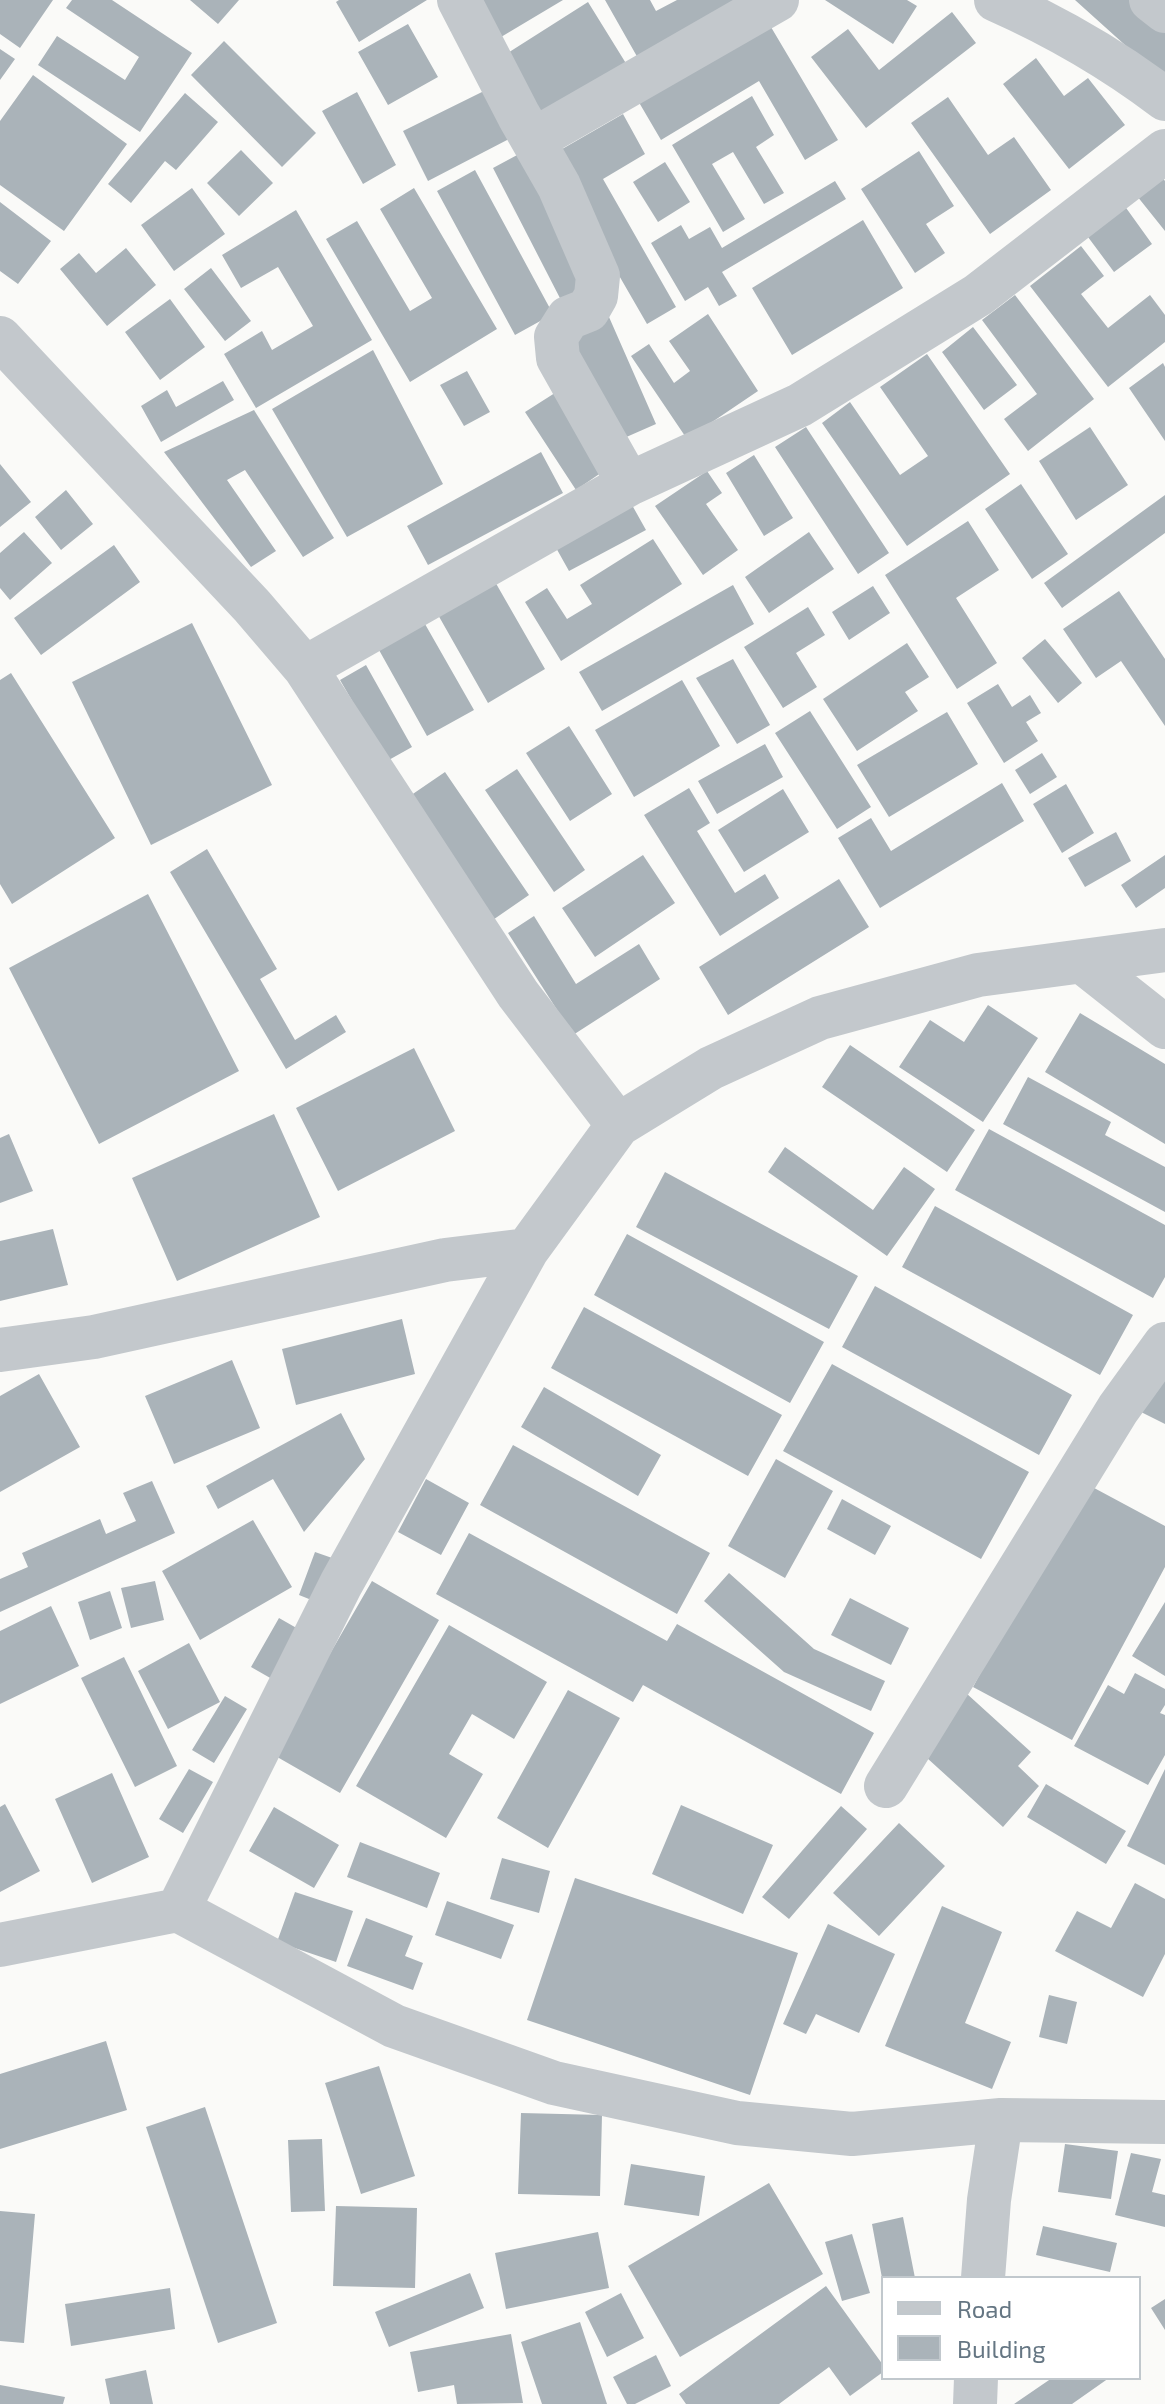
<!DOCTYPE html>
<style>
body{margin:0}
#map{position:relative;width:1165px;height:2404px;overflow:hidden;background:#fafaf8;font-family:"Exo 2",sans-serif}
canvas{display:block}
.legend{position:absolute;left:881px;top:2276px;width:260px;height:104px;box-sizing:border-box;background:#fff;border:2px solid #c1c8cd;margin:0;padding:10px 14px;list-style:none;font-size:24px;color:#657683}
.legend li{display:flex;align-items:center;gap:16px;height:40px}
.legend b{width:40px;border:2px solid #c1c8cd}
</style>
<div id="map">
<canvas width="1165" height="2404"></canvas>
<ul class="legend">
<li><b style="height:10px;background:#c3c8cc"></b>Road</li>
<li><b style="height:22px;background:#aab3b9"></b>Building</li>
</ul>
</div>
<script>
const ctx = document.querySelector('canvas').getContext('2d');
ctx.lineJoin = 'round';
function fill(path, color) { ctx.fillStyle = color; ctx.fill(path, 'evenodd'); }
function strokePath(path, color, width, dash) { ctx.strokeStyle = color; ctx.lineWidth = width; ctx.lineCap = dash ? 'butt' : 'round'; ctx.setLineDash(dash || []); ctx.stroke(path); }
fill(new Path2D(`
 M0,0H53L20,48L0,34Z
 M72,0H112L192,53L140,132L38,65L57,36L125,80L139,57L66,8Z
 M190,0H239L218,24Z
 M339,0H427L359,42L336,2Z
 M480,0H563L501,37Z
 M605,0H650L656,11L677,0H745L639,60Z
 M825,0H907L917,6L893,44Z
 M1075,0H1133L1165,29V81Z
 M588,2L627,65L542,119L503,56Z
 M952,12L976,43L866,128L811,57L848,29L879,70Z
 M768,22L838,140L805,160L759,81L661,140L637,99Z
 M408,24L438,77L388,105L358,52Z
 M224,41L316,133L282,167L191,75Z
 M0,49L15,59L0,80Z
 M1036,58L1064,96L1088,78L1125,125L1069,169L1003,84Z
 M33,75L127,144L64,231L0,185V121Z
 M484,91L509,139L428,181L403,131Z
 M357,92L396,165L363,184L322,111Z
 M185,93L218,122L176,170L165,161L131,203L108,184Z
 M752,96L774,135L756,147L784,193L764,204L733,152L712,164L745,219L723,232L672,145Z
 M948,97L988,155L1014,137L1051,190L990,234L911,123Z
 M623,114L645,154L603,179L676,307L647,324L550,156Z
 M241,150L273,183L239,216L207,183Z
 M919,151L954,206L926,224L945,253L915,273L861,189Z
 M519,154L588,291L563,304L493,168Z
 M665,162L690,202L658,222L633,182Z
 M475,170L553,314L515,335L437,191Z
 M1162,177L1165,181V231L1137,196Z
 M835,181L846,199L722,272L737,296L719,306L708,287L685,301L651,243L681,225L689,239L710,227L722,248Z
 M192,188L225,234L174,271L141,225Z
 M414,188L497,329L410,382L326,239L357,221L410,311L432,298L380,209Z
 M0,202L51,241L18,284L0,271Z
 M1124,205L1152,244L1114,272L1085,233Z
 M296,210L372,340L256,408L224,354L262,331L272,350L313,326L278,267L241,288L222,255Z
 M863,220L903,288L792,355L752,288Z
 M1081,246L1104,276L1081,294L1108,328L1150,295L1165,315V342L1108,387L1030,286Z
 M126,248L156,285L107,326L60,269L79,253L96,273Z
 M211,268L251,321L225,341L184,289Z
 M1015,295L1094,399L1028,451L1004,419L1037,394L982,320Z
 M170,299L205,347L160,380L125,332Z
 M708,314L758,391L687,439L631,356L649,344L674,383L690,371L669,341Z
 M609,317L656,424L615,442L569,335Z
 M973,327L1017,385L984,410L942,352Z
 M373,350L443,484L347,537L272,409Z
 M927,354L1010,474L907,546L822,423L850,402L900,475L928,456L880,387Z
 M1163,363L1165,367V441L1129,388Z
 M467,371L490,412L464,426L440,385Z
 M223,381L234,400L161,442L141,406L167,390L176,407Z
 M558,391L608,468L576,490L525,412Z
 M254,410L334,538L303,557L245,470L227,480L276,551L251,567L164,452Z
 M806,427L889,553L858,574L775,447Z
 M1090,427L1128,485L1076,520L1039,461Z
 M541,452L563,493L428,565L407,526Z
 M754,455L793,518L764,536L726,473Z
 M0,464L31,502L0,527Z
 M707,471L722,493L706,504L738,550L703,575L655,506Z
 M1021,484L1068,554L1032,579L985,509Z
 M66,490L93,524L61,550L35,517Z
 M1165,495V533L1062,608L1044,583Z
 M632,505L646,530L569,571L555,546Z
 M968,521L999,570L956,598L997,663L957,689L885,575Z
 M24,532L52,563L10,600L0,588V553Z
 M809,532L834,569L769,613L745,577Z
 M653,539L682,584L561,661L525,602L547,588L567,619L592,604L580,585Z
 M114,545L140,582L41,655L14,618Z
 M494,580L545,669L488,703L437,613Z
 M733,585L754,624L602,711L579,672Z
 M873,586L890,613L849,640L832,612Z
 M1119,591L1165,659V726L1121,661L1096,678L1063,629Z
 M808,607L825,635L796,653L817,687L783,708L744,647Z
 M192,623L272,785L151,845L72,682Z
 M425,624L474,710L427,736L379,650Z
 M1045,639L1082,683L1058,703L1022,658Z
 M907,643L929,677L905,692L918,711L857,751L823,699Z
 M733,659L770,725L737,744L696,678Z
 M366,665L412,747L387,761L340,680Z
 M11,673L115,838L12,904L0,884V680Z
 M682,680L720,746L634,797L595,730Z
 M998,684L1012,707L1030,695L1041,713L1026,722L1038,741L1004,763L967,703Z
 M810,711L871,807L837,829L775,733Z
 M947,712L978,764L889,817L857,765Z
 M569,726L612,794L570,821L526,753Z
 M765,744L783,777L717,814L698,781Z
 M1042,753L1057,777L1030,794L1015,770Z
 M517,769L585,870L554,892L485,790Z
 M445,772L529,895L487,924L404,800Z
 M1002,783L1024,821L880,908L838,838L871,818L891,851Z
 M1066,784L1094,833L1062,853L1033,804Z
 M689,788L710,823L697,831L735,893L765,874L779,898L720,936L644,815Z
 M783,789L809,832L744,872L718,830Z
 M1116,832L1131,861L1085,887L1068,858Z
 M207,849L277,969L260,979L295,1040L336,1015L346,1032L286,1069L170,872Z
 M643,855L675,903L595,957L562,908Z
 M1165,855V888L1136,908L1121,885Z
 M839,879L869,927L728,1015L699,967Z
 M148,894L239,1071L99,1144L9,968Z
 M534,916L576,984L639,944L660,979L573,1035L508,933Z
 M988,1005L1038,1038L983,1122L899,1067L930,1020L964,1042Z
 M1080,1013L1165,1064V1144L1045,1072Z
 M850,1045L975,1130L947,1172L822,1087Z
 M414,1048L455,1131L338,1191L296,1108Z
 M1028,1077L1111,1122L1105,1135L1165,1167V1212L1003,1124Z
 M274,1114L320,1217L177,1281L132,1178Z
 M989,1129L1165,1225V1277L1153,1298L955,1190Z
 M9,1134L33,1191L0,1203V1138Z
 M785,1147L873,1210L904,1167L935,1189L887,1256L768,1172Z
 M665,1172L858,1276L829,1329L636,1227Z
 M935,1206L1133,1315L1100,1375L902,1267Z
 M53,1229L68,1285L0,1301V1241Z
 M627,1234L824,1342L790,1403L594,1295Z
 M875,1286L1072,1395L1039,1455L842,1347Z
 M584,1307L782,1415L748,1476L551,1368Z
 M402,1319L415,1374L296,1405L282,1349Z
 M232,1360L260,1428L174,1464L145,1396Z
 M832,1364L1029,1472L981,1559L783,1451Z
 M1165,1366V1424L1141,1412Z
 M39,1374L80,1447L0,1492V1396Z
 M544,1387L661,1455L638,1496L521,1427Z
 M341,1413L365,1459L304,1532L273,1479L218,1509L206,1486Z
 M513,1445L710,1553L677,1614L480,1505Z
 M776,1459L833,1491L785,1578L728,1546Z
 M426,1479L469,1503L441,1555L398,1532Z
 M152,1481L175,1533L0,1612V1579L28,1567L22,1553L100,1519L106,1534L136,1521L123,1493Z
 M1083,1482L1165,1526V1567L1072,1740L973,1687Z
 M842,1499L891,1526L875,1555L827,1529Z
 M253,1520L292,1587L200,1640L162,1571Z
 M469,1533L667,1641L677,1624L874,1733L841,1794L643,1685L633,1702L436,1594Z
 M315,1552L335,1559L319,1603L299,1595Z
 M729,1573L814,1649L885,1681L871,1711L784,1672L704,1601Z
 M155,1581L164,1620L131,1628L121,1588Z
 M372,1581L439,1620L340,1793L272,1754Z
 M110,1591L122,1628L90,1640L78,1602Z
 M850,1598L909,1628L891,1665L831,1635Z
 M1165,1602V1676L1132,1656Z
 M51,1606L79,1666L0,1704V1631Z
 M279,1618L300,1630L272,1679L251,1667Z
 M449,1625L547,1682L514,1739L472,1714L449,1754L483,1774L446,1838L356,1786Z
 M189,1643L220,1702L168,1729L138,1671Z
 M124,1657L177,1766L135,1787L81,1678Z
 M1135,1673L1165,1689V1705L1160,1713L1165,1715V1755L1148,1785L1074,1746L1108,1685L1124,1694Z
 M568,1690L620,1718L548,1848L497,1818Z
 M966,1693L1031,1752L1018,1766L1039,1786L1003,1827L916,1748Z
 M225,1696L247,1709L214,1763L192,1750Z
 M189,1769L213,1782L183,1833L159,1819Z
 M1165,1769V1865L1127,1846Z
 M112,1773L149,1857L92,1883L55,1799Z
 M1046,1784L1126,1831L1106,1864L1027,1817Z
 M5,1804L40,1871L0,1892V1807Z
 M681,1805L773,1845L743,1914L652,1874Z
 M841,1806L867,1829L789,1919L762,1897Z
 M274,1807L339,1845L314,1888L249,1851Z
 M899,1823L945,1866L879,1936L833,1893Z
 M360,1842L440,1873L427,1908L347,1877Z
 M502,1858L550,1871L539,1913L490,1899Z
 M575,1878L798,1953L750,2095L527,2020Z
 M1135,1883L1165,1899V1954L1143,1997L1055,1951L1077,1911L1111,1928Z
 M295,1892L353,1911L336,1962L277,1942Z
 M447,1901L514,1925L501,1959L435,1935Z
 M942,1906L1002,1932L965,2023L1011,2042L992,2089L885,2046Z
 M366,1918L413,1936L405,1956L423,1963L413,1990L347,1966Z
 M828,1924L895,1954L859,2033L816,2014L806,2034L783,2024Z
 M1049,1995L1077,2002L1067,2044L1039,2037Z
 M106,2041L127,2110L0,2149V2074Z
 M379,2066L415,2176L361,2194L325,2083Z
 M205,2107L277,2323L218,2343L146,2127Z
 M521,2113L602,2115L600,2196L518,2194Z
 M322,2139L325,2211L291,2212L288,2140Z
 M1065,2144L1118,2151L1111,2199L1058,2192Z
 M1131,2153L1161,2159L1152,2192L1165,2195V2227L1115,2215Z
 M631,2164L705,2176L699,2216L624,2205Z
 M769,2183L823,2274L680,2357L628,2266Z
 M336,2206L417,2208L415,2288L333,2286Z
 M0,2211L35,2214L24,2343L0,2341Z
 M903,2217L915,2278H882L872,2224Z
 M1043,2226L1117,2243L1110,2272L1036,2255Z
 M598,2232L609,2288L506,2309L495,2253Z
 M852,2234L870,2293L842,2301L825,2242Z
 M470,2273L484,2308L389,2347L375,2312Z
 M826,2286L883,2365V2372L850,2396L829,2367L779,2404H686L679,2394Z
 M170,2288L175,2329L71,2346L65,2304Z
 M621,2293L644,2338L607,2357L585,2312Z
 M1165,2299V2330L1151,2308Z
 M580,2322L607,2404H542L521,2342Z
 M511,2334L523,2403L457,2404L454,2385L418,2392L410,2352Z
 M656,2355L671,2386L635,2404H627L613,2377Z
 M146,2370L153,2404H110L105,2379Z
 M1052,2378H1109L1072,2404H1014Z
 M0,2385L65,2397L63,2404H0Z`), '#aab3b9');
strokePath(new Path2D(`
 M459,0L519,116L559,186L598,276L596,296L588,310L568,318L556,337L558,358L629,484
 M996,0C1057,27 1112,59 1165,99
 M1151,0L1165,11
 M533,140L777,0
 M0,338L252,606L305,668L518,994L618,1125
 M305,668L629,484L800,405L978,295L1165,151
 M1084,963L1165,1027
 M0,1350L94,1337L445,1260L527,1250
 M886,1786L1118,1409L1165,1344
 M178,1910L394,2026L554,2083L737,2123L852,2134L1001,2120L1165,2122
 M0,1945L178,1910L341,1584L527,1250L618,1125L711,1068L820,1018L978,975L1165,950
 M983,2278L989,2200L1001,2120
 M975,2404L976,2378`), '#c3c8cc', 44);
</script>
